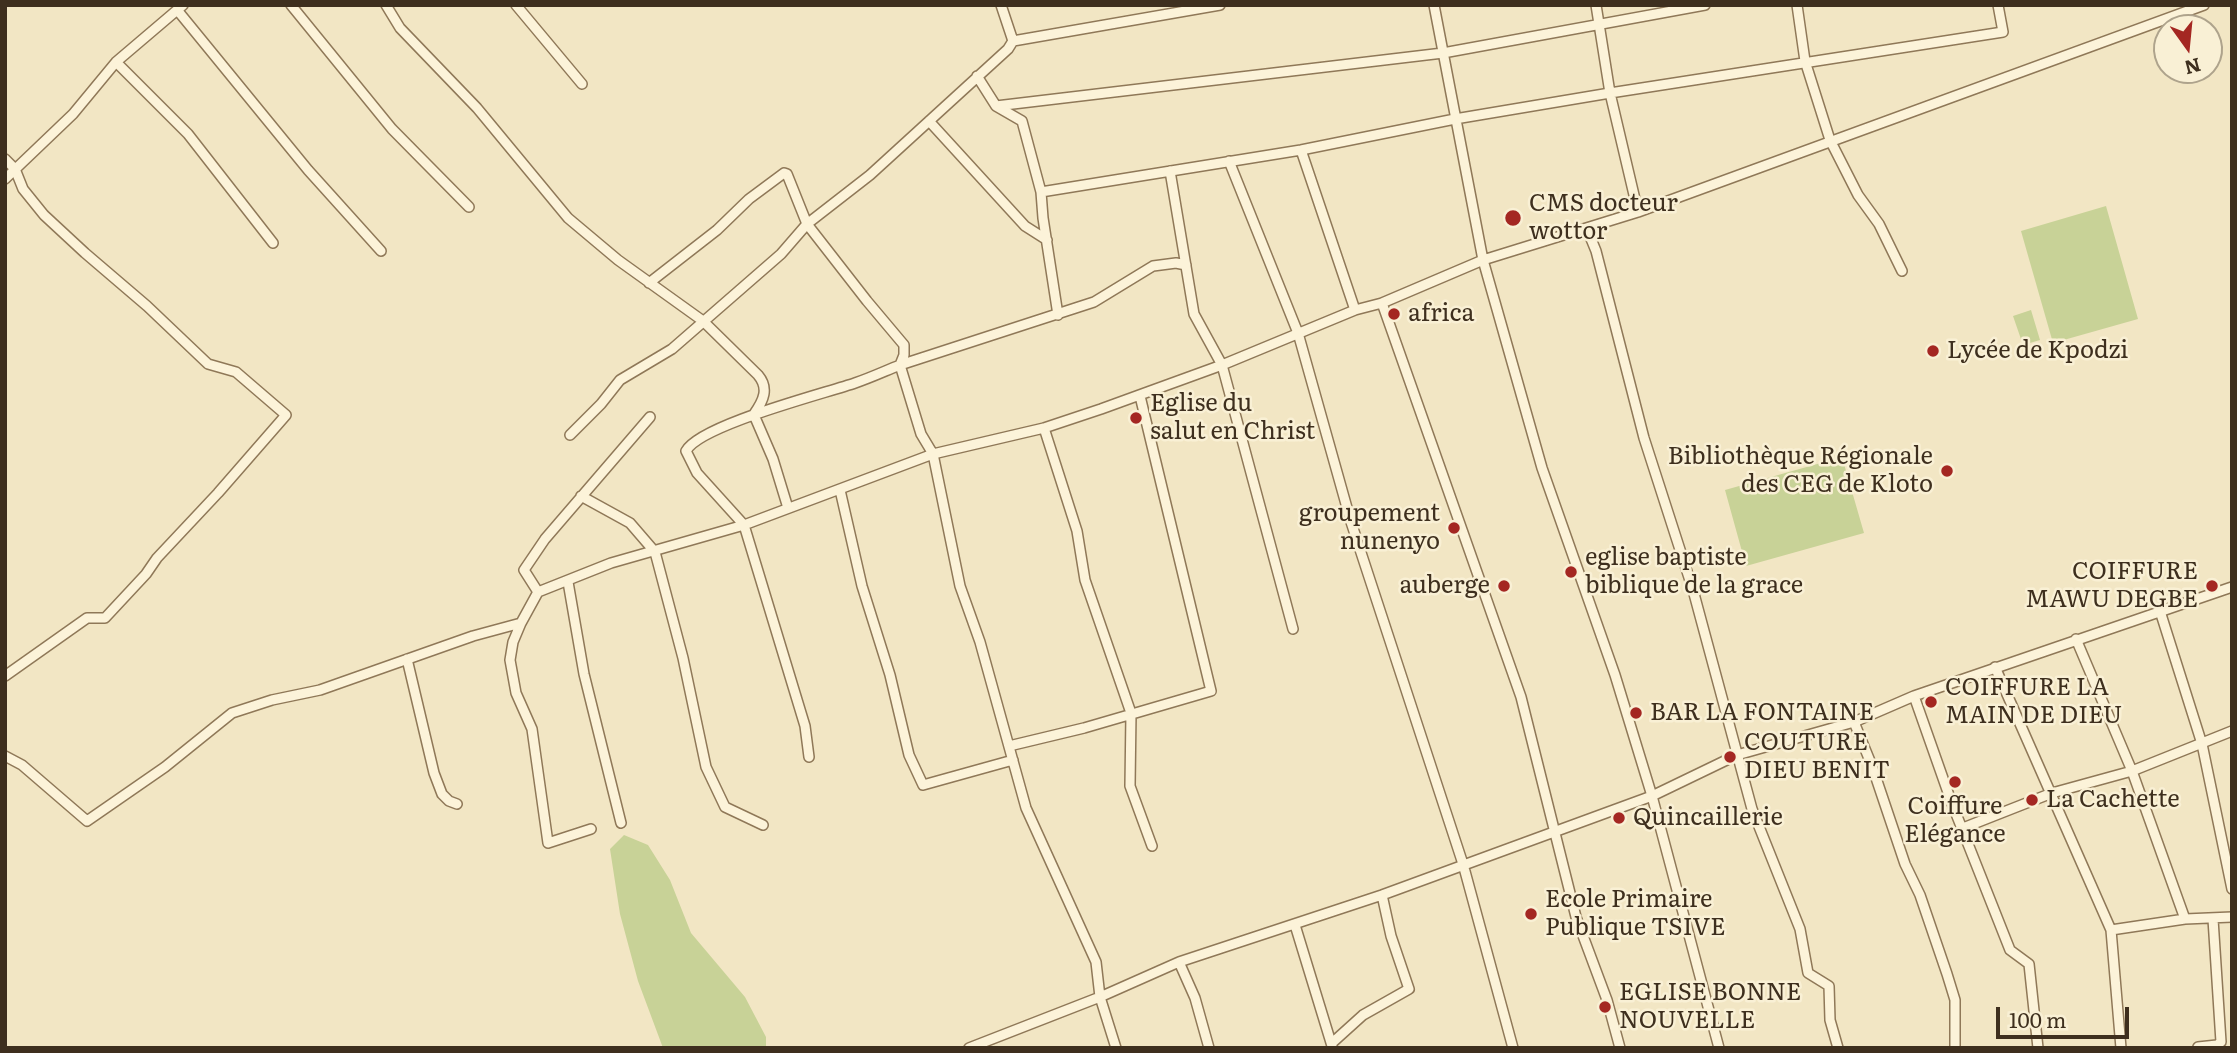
<!DOCTYPE html>
<meta charset="utf-8">
<style>
body{margin:0}
#map{position:relative;width:2237px;height:1053px;overflow:hidden;background:#f2e6c4;font-family:Literata,serif}
canvas{display:block}
.frame{position:absolute;inset:0;border:7px solid #3e2f1e;pointer-events:none}
.north{position:absolute;left:2153px;top:14px;width:70px;height:70px;box-sizing:border-box;background:#f9f0d5;border:2px solid #aea38c;border-radius:50%;rotate:165deg;font-size:19px;font-weight:700;line-height:28px;text-align:center;color:#3e2f1e}
.north::after{content:'';display:block;margin:auto;width:24px;height:32px;background:#a42722;clip-path:polygon(50% 0,100% 100%,50% 72%,0 100%)}
.scale{position:absolute;left:1996px;top:1007px;width:133px;height:32px;box-sizing:border-box;border:4px solid #3e2f1e;border-top:0;padding-left:9px;font-size:21px;line-height:24px;white-space:nowrap;color:#3e2f1e;-webkit-text-stroke:5px #f9f0d5;paint-order:stroke}
</style>
<div id="map">
<canvas width="2237" height="1053"></canvas>
<div class="frame"></div>
<div class="north">N</div>
<div class="scale">100 m</div>
</div>
<script>
const ctx = document.querySelector('canvas').getContext('2d');
ctx.lineJoin = 'round';
function fill(path, color) { ctx.fillStyle = color; ctx.fill(path, 'evenodd'); }
function strokePath(path, color, width, dash) { ctx.strokeStyle = color; ctx.lineWidth = width; ctx.lineCap = dash ? 'butt' : 'round'; ctx.setLineDash(dash || []); ctx.stroke(path); }
function write(font, color, halo, rows, align = 'center') {
  ctx.font = font + ' Literata,serif'; ctx.lineWidth = 5; ctx.setLineDash([]); ctx.textBaseline = 'middle'; ctx.strokeStyle = halo; ctx.fillStyle = color; for (const [text, x, y, turn = 0] of rows) {
    ctx.save(); ctx.translate(x, y); ctx.rotate((+turn || 0) * Math.PI / 180); ctx.textAlign = isNaN(turn) ? turn : align; if (halo) ctx.strokeText(text, 0, 0); ctx.fillText(text, 0, 0); ctx.restore();
  }
}
fill(new Path2D(`
 M2106,206L2138,319L2053,343L2021,231Z
 M2031,310L2040,340L2023,345L2013,316Z
 M1842,457L1864,533L1746,566L1725,490Z
 M624,835L648,845L670,880L691,933L745,997L766,1037V1048H663L638,981L620,914L610,849Z`), '#c8d297');
const minor = new Path2D(`
 M291,5L392,129L469,207
 M386,5L400,28L477,108L568,218L618,260L703,321L758,375C769,388 764,400 754,414
 M516,5L582,84
 M1001,5L1013,41
 M1434,5L1483,260L1542,468L1615,675L1652,796L1719,1048
 M1596,5L1610,93L1638,212
 M1797,5L1805,61L1830,140L1858,195L1879,224L1902,271
 M178,11L308,170L381,251
 M116,62L188,134L273,243
 M977,76L996,106L1022,121L1041,192L1043,218L1058,315
 M996,106L1443,53L1705,5
 M929,121L1025,226L1047,240
 M1301,150L1355,310
 M5,159L15,169L23,189L44,215L85,253L147,306L208,364L236,372L286,415L218,493L157,558L146,574L105,618H87L5,676
 M1229,161L1298,333L1351,522L1463,864L1513,1048
 M1170,171L1194,314L1222,365L1293,629
 M5,179L73,114L116,62L183,5
 M1041,192L1301,150L1455,119L1610,93L2003,32L1998,5
 M1587,229L1596,251L1644,438L1693,590L1752,809L1800,929L1808,973L1829,986L1830,1020L1838,1048
 M649,283L717,230L749,199L784,173L787,174L807,224L867,301L904,345V355L900,365C885,371 870,378 855,383C823,394 700,425 686,451L697,473L744,525L805,726L809,757
 M1382,303L1521,697L1576,917L1607,1000L1620,1048
 M754,415L773,459L788,508
 M1044,428L1077,531L1085,580L1131,713L1130,786L1152,846
 M570,435L601,404L620,380L672,349L781,254L807,224L870,175L1008,49L1013,41L1220,5
 M840,490L862,586L890,675L909,755L923,785L1013,760
 M581,496L630,523L655,552L683,658L706,767L725,807L763,825
 M568,582L584,674L621,823
 M538,592L524,570L545,539L650,417
 M2160,611L2202,744L2232,889
 M521,623L513,642L510,660L516,693L532,729L548,843L591,829
 M2076,639L2132,771L2185,919
 M407,659L434,773L442,794L449,801L457,804
 M1995,667L2111,930L2121,1048
 M1914,696L1951,801L2010,950L2029,964L2038,1048
 M1854,722L1872,766L1905,864L1920,895L1947,974L1955,1000V1048
 M1009,746L1084,728L1211,691L1140,396
 M5,756L22,765L87,821L165,767L232,713L272,700L320,690L473,636L521,623L538,592L611,563L744,525L933,454L1044,428L1101,409L1222,365L1355,310L1382,303L1483,260L1638,212L2204,5
 M1963,828L2052,793L2132,771L2232,731
 M1295,925L1332,1046
 M2111,930L2185,919L2232,917
 M1179,962L1195,998L1209,1048
 M1332,1043L1363,1015L1409,989L1391,936L1382,895
 M2198,1047L2217,1045L2221,1042L2213,919
 M969,1048L1100,997L1179,962L1382,895L1652,796L1737,755L1854,722L1914,696L2232,587
 M1116,1048L1100,997L1096,962L1026,808L980,642L960,586L933,454L921,434L900,365L1094,302L1153,266L1176,263L1186,265`);
strokePath(minor, '#8f7858', 12);
strokePath(minor, '#fcf3d9', 9);
for (const [x, y, r, color] of [
 [1513,218,9,"#a42722"],
 [1394,314,7,"#a42722"],
 [1933,351,7,"#a42722"],
 [1136,418,7,"#a42722"],
 [1947,471,7,"#a42722"],
 [1454,528,7,"#a42722"],
 [1571,572,7,"#a42722"],
 [1504,586,7,"#a42722"],
 [2212,586,7,"#a42722"],
 [1931,702,7,"#a42722"],
 [1636,713,7,"#a42722"],
 [1730,757,7,"#a42722"],
 [1955,782,7,"#a42722"],
 [2032,800,7,"#a42722"],
 [1619,818,7,"#a42722"],
 [1531,914,7,"#a42722"],
 [1605,1007,7,"#a42722"]
]) { const dot = new Path2D(); dot.arc(x, y, r, 0, 2 * Math.PI); ctx.fillStyle = color; ctx.fill(dot); strokePath(dot, '#f9f0d5', 2.5); }
write('24px', '#3e2f1e', '#f9f0d5', [
 ["CMS docteur",1529,204],
 ["wottor",1529,232],
 ["africa",1408,314],
 ["Lycée de Kpodzi",1947,351],
 ["Eglise du",1150,404],
 ["salut en Christ",1150,432],
 ["Bibliothèque Régionale",1933,457,"right"],
 ["des CEG de Kloto",1933,485,"right"],
 ["groupement",1440,514,"right"],
 ["nunenyo",1440,542,"right"],
 ["eglise baptiste",1585,558],
 ["biblique de la grace",1585,586],
 ["COIFFURE",2198,572,"right"],
 ["MAWU DEGBE",2198,600,"right"],
 ["auberge",1490,586,"right"],
 ["COIFFURE LA",1945,688],
 ["MAIN DE DIEU",1945,716],
 ["BAR LA FONTAINE",1650,713],
 ["COUTURE",1744,743],
 ["DIEU BENIT",1744,771],
 ["La Cachette",2046,800],
 ["Coiffure",1955,807,"center"],
 ["Elégance",1955,835,"center"],
 ["Quincaillerie",1633,818],
 ["Ecole Primaire",1545,900],
 ["Publique TSIVE",1545,928],
 ["EGLISE BONNE",1619,993],
 ["NOUVELLE",1619,1021]
], 'left');
</script>
